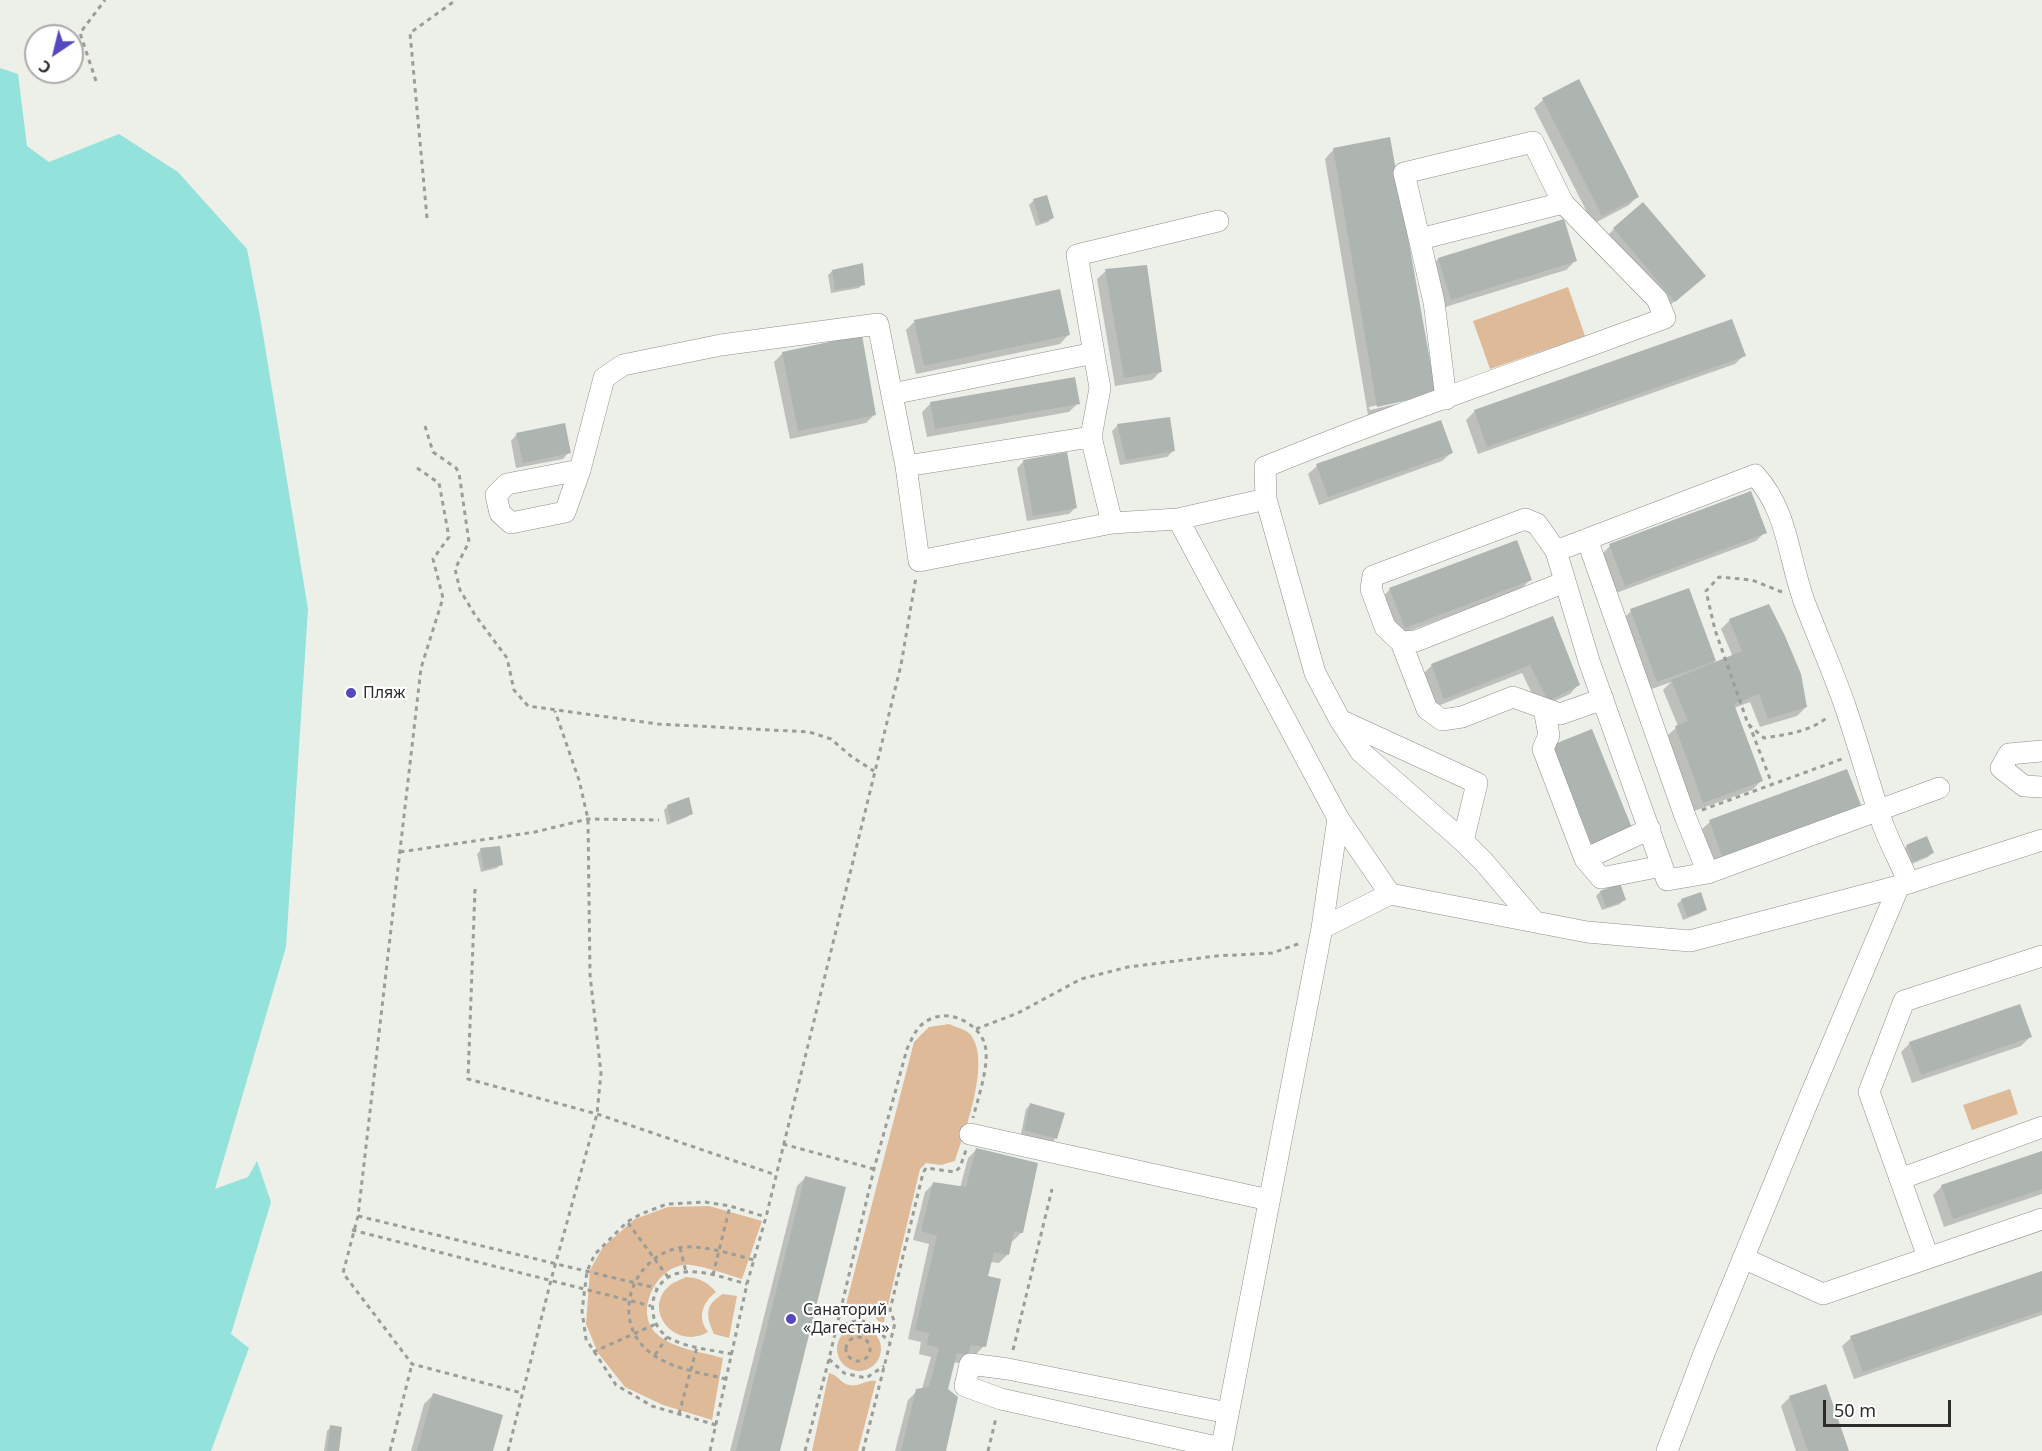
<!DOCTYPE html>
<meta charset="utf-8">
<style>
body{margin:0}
#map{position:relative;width:2042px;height:1451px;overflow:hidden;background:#edefe9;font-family:"Noto Sans",sans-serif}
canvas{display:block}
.north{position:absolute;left:24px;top:24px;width:60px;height:60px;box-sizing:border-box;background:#fff;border:2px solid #ababaa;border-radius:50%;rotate:215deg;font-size:16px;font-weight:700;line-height:24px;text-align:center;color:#2c2d2b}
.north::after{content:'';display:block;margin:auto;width:21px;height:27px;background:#5548c0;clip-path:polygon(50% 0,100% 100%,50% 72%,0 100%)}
.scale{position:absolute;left:1823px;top:1400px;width:128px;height:27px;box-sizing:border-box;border:3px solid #2c2d2b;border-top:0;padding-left:8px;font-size:18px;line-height:21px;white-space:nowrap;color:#2c2d2b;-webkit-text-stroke:4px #fff;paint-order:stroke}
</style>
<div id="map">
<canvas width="2042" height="1451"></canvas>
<div class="north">С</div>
<div class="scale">50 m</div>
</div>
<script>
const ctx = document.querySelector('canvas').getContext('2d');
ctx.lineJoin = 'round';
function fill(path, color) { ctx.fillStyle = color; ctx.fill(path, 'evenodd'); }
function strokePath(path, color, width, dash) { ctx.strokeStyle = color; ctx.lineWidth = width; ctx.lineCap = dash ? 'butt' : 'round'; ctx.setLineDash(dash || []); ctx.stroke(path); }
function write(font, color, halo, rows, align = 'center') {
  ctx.font = font + ' "Noto Sans",sans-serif'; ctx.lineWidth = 4.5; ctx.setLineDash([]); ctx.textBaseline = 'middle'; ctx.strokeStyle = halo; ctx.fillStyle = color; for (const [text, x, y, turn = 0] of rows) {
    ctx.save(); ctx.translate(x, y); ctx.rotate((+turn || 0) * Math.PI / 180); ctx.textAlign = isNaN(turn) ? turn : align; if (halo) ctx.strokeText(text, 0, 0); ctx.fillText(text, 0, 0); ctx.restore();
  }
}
fill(new Path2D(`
 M1568,287L1585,336L1490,369L1473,321Z
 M949,1024C955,1027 965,1029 970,1034C992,1060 965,1131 955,1161L941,1165L926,1163L920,1169L884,1322H879L873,1314L865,1309L849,1316H843L914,1042L929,1027Z
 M2010,1089L2018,1114L1972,1130L1963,1105Z
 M709,1206L762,1221L742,1279C728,1275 696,1263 683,1265C655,1269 634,1313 657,1334C673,1349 702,1352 723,1358L712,1420L663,1405L625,1387L598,1353L586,1324L590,1270L603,1247L635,1219L668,1207Z
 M686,1277C700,1278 707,1282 716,1292C702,1303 697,1318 708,1332C675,1351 642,1310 669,1286C673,1282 681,1280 686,1277Z
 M723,1294L737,1296L729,1338L714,1334C706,1316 704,1305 723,1294Z
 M837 1349a22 22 0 1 1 44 0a22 22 0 1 1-44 0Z
 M829,1373C838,1375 839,1381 846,1384C857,1389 866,1379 876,1381L858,1451H812Z`), '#deba98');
fill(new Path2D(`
 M0,68L18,74L27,146L49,162L119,134L178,172L247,249L261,322L308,609L286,947L215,1189L248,1177L257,1161L271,1202L231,1334L249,1348L211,1451H0Z`), '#93e3dc');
fill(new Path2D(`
 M1543,100L1637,197L1629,205L1593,224L1534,108Z
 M1389,139L1434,393L1425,402L1368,415L1325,159L1333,150ZM1426,394V397L1370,410L1369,407Z
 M1046,197L1052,218L1048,222L1036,226L1029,205L1033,201Z
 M1563,221L1575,261L1566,270L1442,308L1430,268L1438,259Z
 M1614,229L1697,282L1668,307L1608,235Z
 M832,271L863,284L859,288L831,293L828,275Z
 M1106,271L1161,371L1152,380L1115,386L1097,279Z
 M915,321L1068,335L1060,344L916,374L906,330Z
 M783,353L874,415L866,423L790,439L774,362Z
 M1744,355L1735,364L1478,454L1466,420L1475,411Z
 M931,403H1078L1069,412L927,437L922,412Z
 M1118,425L1174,450L1167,457L1120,465L1112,431Z
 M517,434L569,452L563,459L516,468L511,441Z
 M1451,453L1442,461L1319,505L1308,474L1317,466Z
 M1024,461L1075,508L1069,514L1027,521L1017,468Z
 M1765,532L1756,541L1616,593L1602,554L1610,546Z
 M1530,580L1521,589L1396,636L1382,598L1390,589Z
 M1688,590L1715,664L1733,657L1721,629L1730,620L1806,707L1797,716L1760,727L1750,702L1734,708L1761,781L1752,790L1694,811L1667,736L1678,726L1663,690L1671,682L1649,690L1622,620L1631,611Z
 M1552,618L1578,685L1570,694L1539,708L1522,673L1435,707L1423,674L1432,665Z
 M1544,755L1630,828L1583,852Z
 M1859,805L1850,813L1713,864L1701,830L1710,822Z
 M668,806L692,813L687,817L667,825L664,810Z
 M1907,846L1932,853L1928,857L1909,865L1903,850Z
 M481,850L501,864L497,868L481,872L477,854Z
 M1600,892L1624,900L1620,904L1602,910L1596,896Z
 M1682,900L1705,909L1701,913L1683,920L1677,904Z
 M2030,1037L2021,1046L1912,1083L1901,1052L1910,1043Z
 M1030,1105L1055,1139L1051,1143L1021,1134L1026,1109Z
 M976,1150L1022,1232L1013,1241H1010L1008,1254L999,1263L990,1262L986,1277L984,1346L975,1355L968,1354L958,1363L953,1362L946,1389L944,1451H895L908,1400L917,1391L922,1389L931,1357L919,1354L921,1342L908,1339L929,1244L913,1240L925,1192L934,1183L960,1188L968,1158Z
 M2042,1152V1194L1944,1227L1933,1195L1942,1186Z
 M805,1178L779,1451H730L797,1186Z
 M2042,1273V1315L1854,1379L1842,1346L1851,1338Z
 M1825,1386L1848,1451H1796L1781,1406L1789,1398Z
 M433,1395L491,1451H411L424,1404Z
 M331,1427L338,1451H324L327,1431Z`), '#0003');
fill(new Path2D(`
 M1579,79L1639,197L1602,216L1542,98Z
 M1390,137L1436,394L1377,407L1333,148Z
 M1047,195L1054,218L1040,223L1033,199Z
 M1643,202L1706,276L1675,302L1613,228Z
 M1564,219L1577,261L1451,300L1438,258Z
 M863,263L865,285L835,290L832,270Z
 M1147,265L1162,372L1124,378L1105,269Z
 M1060,289L1070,335L924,366L914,320Z
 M1732,319L1746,356L1487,447L1474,410Z
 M862,335L876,415L798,431L782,352Z
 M1075,377L1080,404L935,429L930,402Z
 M1170,417L1175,451L1126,460L1117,424Z
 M1441,420L1453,453L1328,497L1316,464Z
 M565,423L571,453L523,463L516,433Z
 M1067,452L1077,508L1033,516L1023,460Z
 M1751,491L1767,533L1625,586L1609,544Z
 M1517,540L1532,580L1405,628L1389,588Z
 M1689,588L1716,661L1657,682L1630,609Z
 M1769,604L1785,636L1801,674L1807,707L1768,719L1759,694L1734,704L1763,781L1703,803L1675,726L1688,721L1671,680L1742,651L1729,619Z
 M1553,616L1580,685L1548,701L1530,665L1444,699L1431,664Z
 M1592,729L1632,828L1592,844L1552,745Z
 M1847,769L1861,805L1722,856L1709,820Z
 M689,797L693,814L671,822L667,805Z
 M1927,836L1934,853L1913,862L1906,845Z
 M500,846L503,865L484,869L480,848Z
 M1620,883L1626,900L1606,907L1600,891Z
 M1701,892L1707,910L1687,917L1681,899Z
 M2020,1004L2032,1037L1921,1075L1909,1042Z
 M1030,1103L1065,1113L1057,1139L1024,1130Z
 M976,1148L1038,1163L1023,1233L1014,1232L1009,1255L994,1252L988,1276L1001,1279L986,1347L971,1345L968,1355L957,1353L948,1389L958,1397L946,1451H901L916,1389L929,1387L939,1348L927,1345L929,1333L915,1330L937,1236L921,1231L933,1182L966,1187Z
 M2042,1151V1189L1953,1219L1941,1185Z
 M805,1176L846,1187L780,1451H736Z
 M2042,1271V1311L1863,1372L1850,1336Z
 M1826,1384L1849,1451H1808L1789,1396Z
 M433,1393L503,1415L493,1451H417Z
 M330,1425L342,1427L339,1451H327Z`), '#aeb4b0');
const minor = new Path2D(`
 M1420,239L1563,203
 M892,394L1094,353
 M1446,399L1434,302L1404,173L1533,142L1563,203L1657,299L1665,318C1532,368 1396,413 1265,467L1266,499L1315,673L1340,720L1361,752L1463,841L1484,862L1534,921
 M906,466L1091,437
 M580,470L565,512L511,523L500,513L496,495L507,484L580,470L604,378L623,365L721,345L878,324L906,466L919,561L1112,523L1178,519L1338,818L1322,928L1221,1451
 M1178,519L1266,499
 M1112,523L1091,437L1100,388L1077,255L1218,221
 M1587,539L1685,816L1708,873
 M1556,551L1537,524L1525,519L1373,576L1371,589L1385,627L1401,642L1416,641L1565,582
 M1401,642L1427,709L1442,720L1462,717L1513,697L1560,714L1603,699
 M1544,709L1549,735L1543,749L1585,859L1601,878L1662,866
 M1340,720L1477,783L1463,841
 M2042,751L2009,754L2001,768L2024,786L2042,787
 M1338,818L1390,894
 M1585,859L1650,829
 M1909,883C1901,864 1890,844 1883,825C1869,784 1858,743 1844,703C1832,669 1817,635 1804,601C1788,557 1788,511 1755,475L1556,551L1589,661L1667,880L1708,873L1939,788
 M1322,928L1390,894L1587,932L1690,941L1899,886L2042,840
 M970,1134L1269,1200
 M1900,1179L2042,1127
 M1928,1257L1869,1092L1904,1001L2042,956
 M1743,1258L1823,1294L2042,1219
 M1221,1448L1001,1399L965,1386L970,1364L1008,1369L1228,1413
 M1667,1451L1703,1356L1811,1094L1899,886`);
strokePath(minor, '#8e908b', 22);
strokePath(new Path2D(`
 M96,81L80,33L105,0
 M427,218L410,33L456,0
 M425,426L433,452L456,468L459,473L469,542L455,569L460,590L475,615L507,658L514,690L528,706L658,724L809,732L831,739L852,757L874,771
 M417,468L439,483L449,537L433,559L443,598L421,668L358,1216L343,1273L412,1364L522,1393
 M1782,592L1752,580L1719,577L1706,591L1715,630L1748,724L1764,738C1788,734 1810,732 1829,716
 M1749,724L1772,784
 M1702,810L1842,759
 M400,852L535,832L588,819L659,820
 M475,889L468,1079L597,1114L776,1175
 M976,1029L1018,1013L1081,979L1128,967L1216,956L1272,953L1301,943
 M783,1144L874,1169
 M358,1216L656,1288
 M628,1223L668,1277
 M352,1230L651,1306
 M680,1248L686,1272
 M713,1275L730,1206
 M835,1329C864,1314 869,1320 889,1342
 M846 1349a12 12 0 1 1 24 0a12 12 0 1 1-24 0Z
 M1013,1350L1052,1189
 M593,1352L656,1324
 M732,1354C712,1350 687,1348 669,1338C643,1322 649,1279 679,1273C700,1268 727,1279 747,1284
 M655,1355L667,1337
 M829,1359L844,1373L866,1378L884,1366
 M726,1379C702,1373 672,1369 652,1354C610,1324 629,1259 678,1248C697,1243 735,1255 754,1260
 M679,1414L697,1347
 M716,1425L652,1406L616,1385L586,1339L582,1311L587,1271L595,1254L627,1222L641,1214L667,1204L705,1202L730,1206L766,1217
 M390,1451L412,1364
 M508,1451L551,1280L597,1114L601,1073L590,975L588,819L579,780L555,711
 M710,1451L747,1284L766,1217L901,665L916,577
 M805,1451L829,1359L874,1169L907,1049C913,1036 918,1023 933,1018C952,1010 980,1025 985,1045C990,1064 978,1098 973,1118
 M863,1451L895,1323L890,1310L923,1173L926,1168L955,1172L960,1167L966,1150
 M988,1451L996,1418`), '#9b9d98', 3, [4.5, 4.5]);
strokePath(minor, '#fff', 21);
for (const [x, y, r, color] of [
 [351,693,6,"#5548c0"],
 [791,1319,6,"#5548c0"]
]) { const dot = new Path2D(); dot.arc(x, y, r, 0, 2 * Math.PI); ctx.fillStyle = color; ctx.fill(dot); strokePath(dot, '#fff', 2); }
write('16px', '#2c2d2b', '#fff', [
 ["Пляж",363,693],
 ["Санаторий",803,1310],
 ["«Дагестан»",803,1328]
], 'left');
</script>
